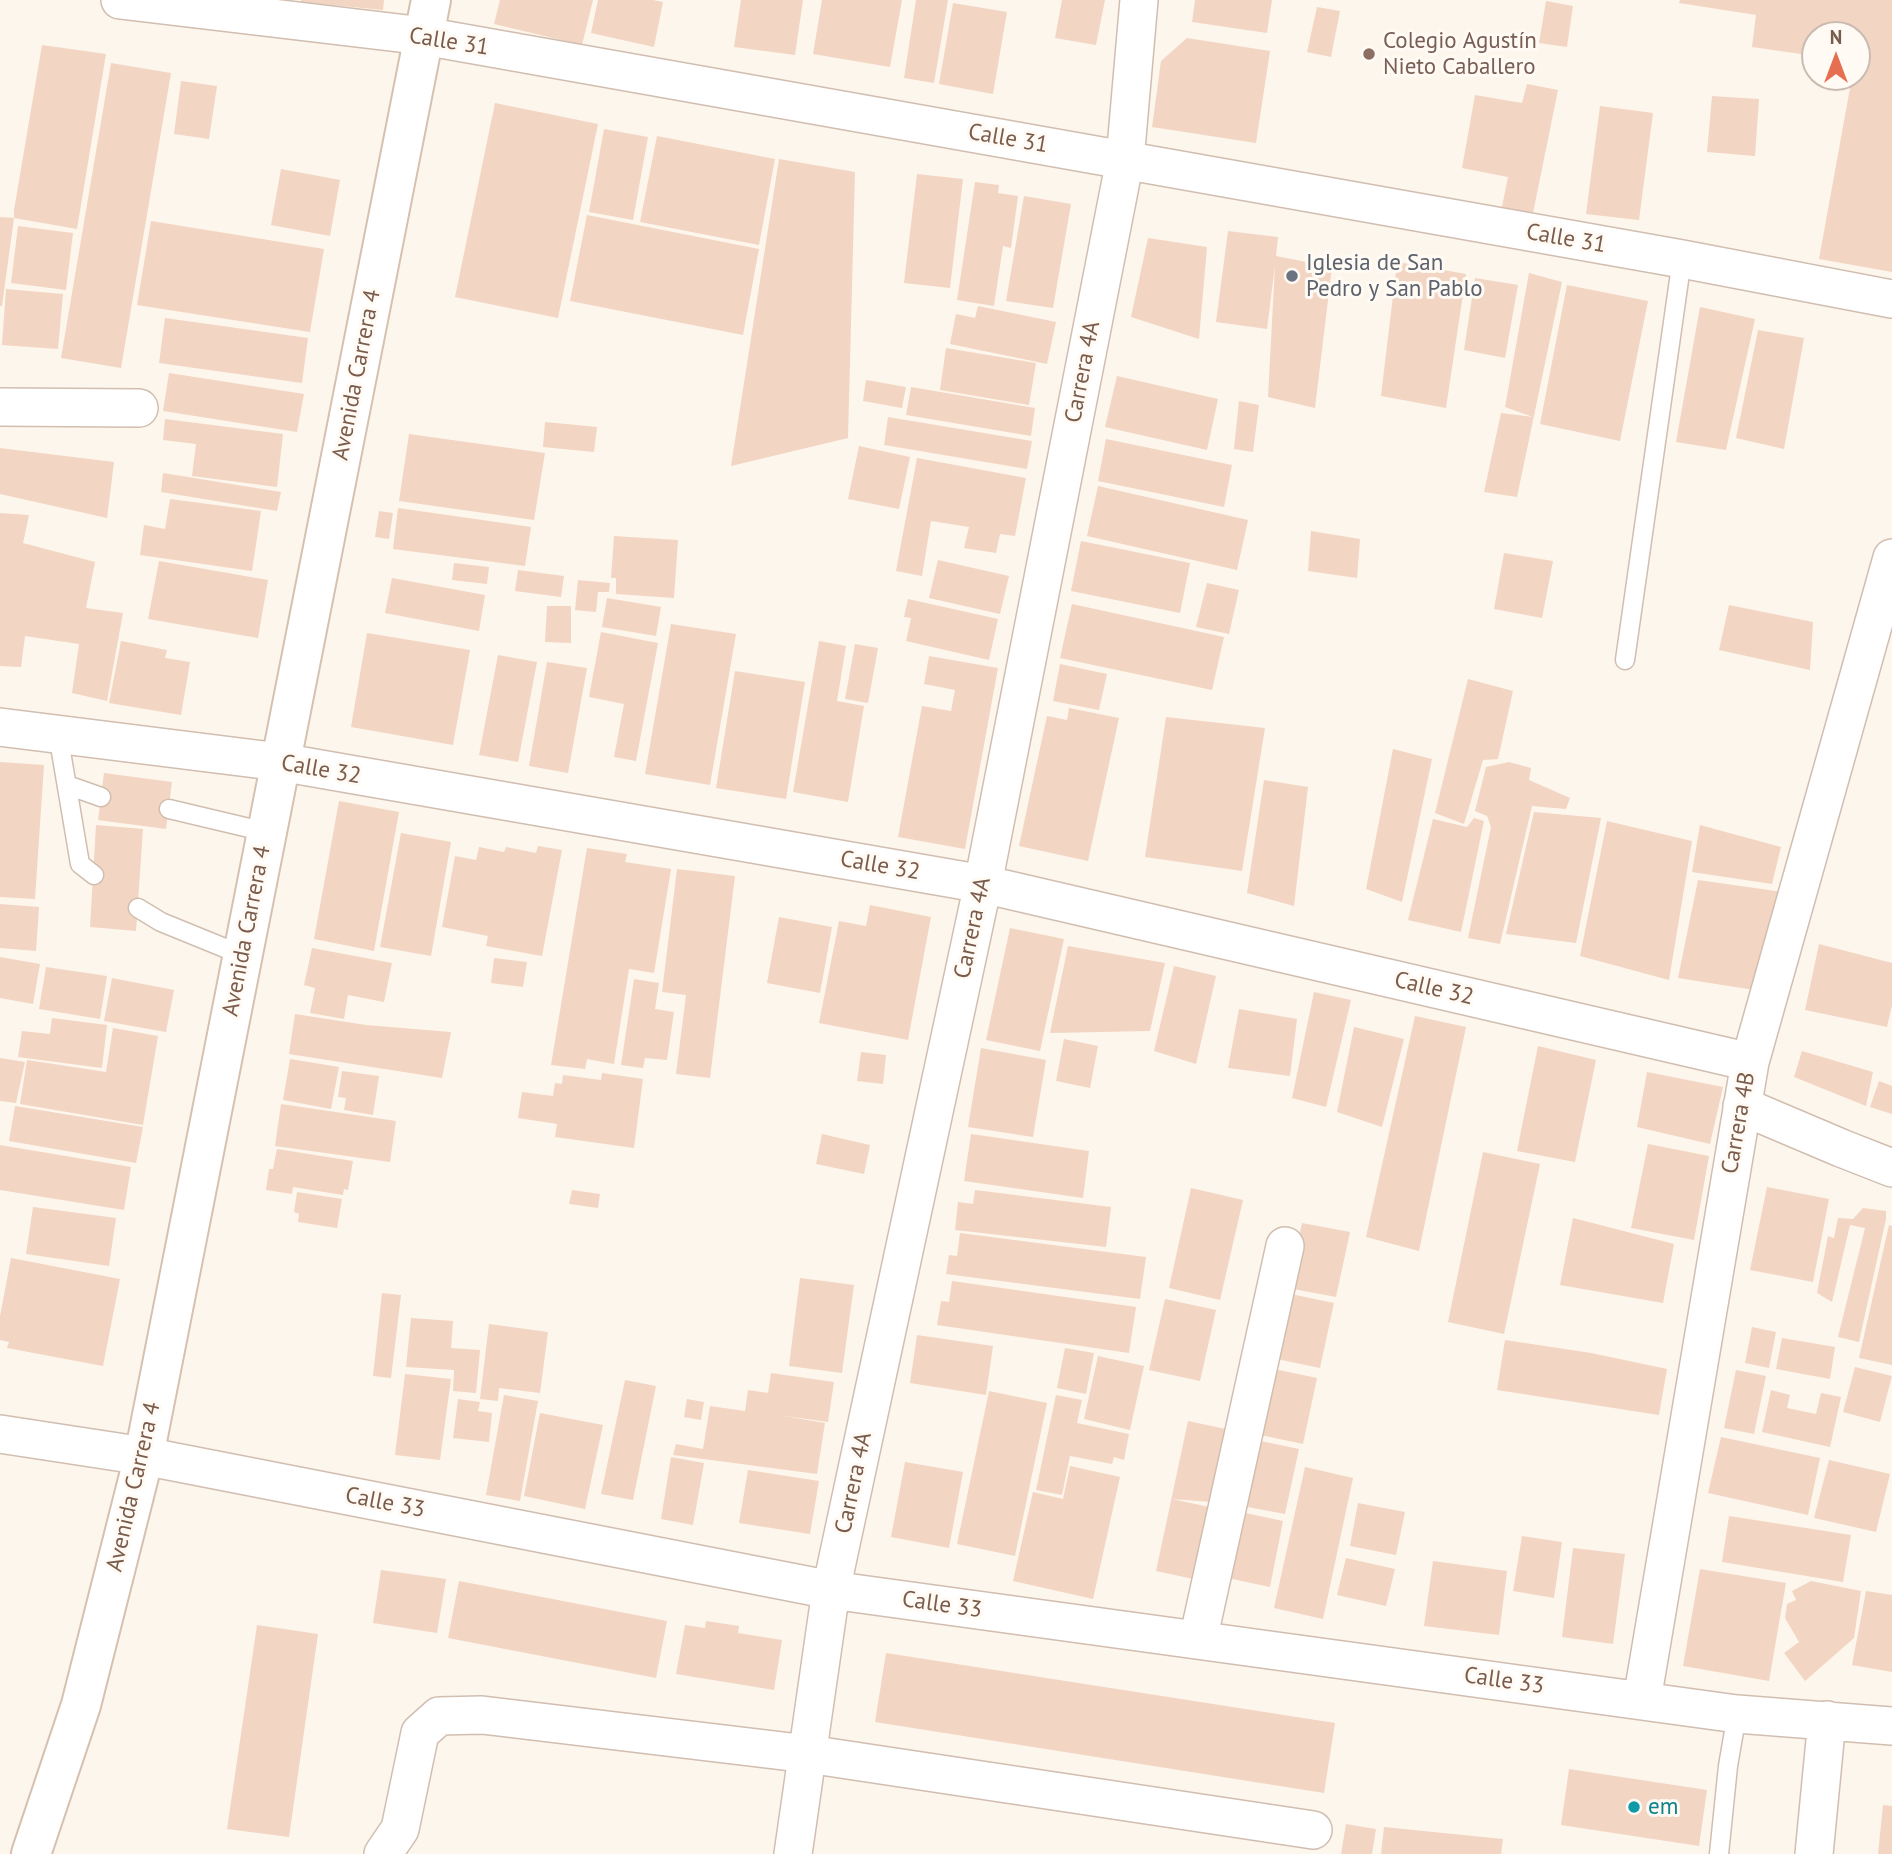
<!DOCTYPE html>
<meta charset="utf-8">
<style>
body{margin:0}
#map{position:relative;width:1892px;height:1854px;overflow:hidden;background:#fdf6ec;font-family:"PT Sans",sans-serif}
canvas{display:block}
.north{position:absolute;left:1801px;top:21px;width:70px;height:70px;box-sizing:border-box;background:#fffaf3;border:2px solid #cabbb1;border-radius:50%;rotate:0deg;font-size:19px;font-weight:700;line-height:28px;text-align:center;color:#7a5c4d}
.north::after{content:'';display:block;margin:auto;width:24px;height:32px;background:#e76f51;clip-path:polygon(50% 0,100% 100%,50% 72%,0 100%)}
</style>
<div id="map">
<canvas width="1892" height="1854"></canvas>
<div class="north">N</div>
</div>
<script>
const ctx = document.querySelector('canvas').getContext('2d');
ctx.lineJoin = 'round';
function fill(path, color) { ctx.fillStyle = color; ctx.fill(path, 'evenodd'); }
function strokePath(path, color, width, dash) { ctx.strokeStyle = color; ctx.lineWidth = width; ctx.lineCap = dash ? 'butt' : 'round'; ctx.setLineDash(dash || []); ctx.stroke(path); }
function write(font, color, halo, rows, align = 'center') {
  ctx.font = font + ' "PT Sans",sans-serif'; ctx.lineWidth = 6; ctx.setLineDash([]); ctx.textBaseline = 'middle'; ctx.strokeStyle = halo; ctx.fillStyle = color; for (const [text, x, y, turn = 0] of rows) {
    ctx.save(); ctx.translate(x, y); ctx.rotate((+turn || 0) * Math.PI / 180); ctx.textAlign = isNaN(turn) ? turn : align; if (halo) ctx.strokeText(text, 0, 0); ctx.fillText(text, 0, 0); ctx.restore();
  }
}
fill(new Path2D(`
 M301,0H384L383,10L301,2Z
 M500,0H593L582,45L494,24Z
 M598,0H653L663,2L654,47L591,33Z
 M741,0H803L795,55L734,47Z
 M822,0H902L890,67L813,54Z
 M916,0H948L934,83L904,78Z
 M1062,0H1105L1096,45L1055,38Z
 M1195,0H1272L1267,33L1192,22Z
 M1680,0H1892V272L1819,259L1852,77H1857V35H1815V56L1752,47L1756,15L1679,3Z
 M1546,1L1573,6L1567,47L1539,43Z
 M953,3L1007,12L993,94L939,84Z
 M1317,7L1340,11L1331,57L1307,52Z
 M1187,38L1270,51L1256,143L1152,127L1161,61Z
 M42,45L106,54L77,229L14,218V210Z
 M111,63L171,73L121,368L61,358Z
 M181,81L217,86L209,139L174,134Z
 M1527,84L1558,90L1533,213L1502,207L1508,177L1462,168L1475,95L1522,103Z
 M1712,96L1759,99L1755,156L1707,152Z
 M495,103L598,124L558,318L455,297Z
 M1600,106L1653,113L1639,220L1586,214Z
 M604,129L648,137L633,220L589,212Z
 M657,136L775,159L759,245L640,222Z
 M779,159L855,172L848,438L731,466Z
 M281,169L340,180L330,236L271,225Z
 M917,174L963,179L950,288L904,283Z
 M975,182L999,185L998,193L1018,196L1011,248L1003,246L994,306L957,300Z
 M1024,196L1071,204L1053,308L1006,301Z
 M587,215L759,249L743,335L570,301Z
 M0,217L14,218L2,306H0Z
 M151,221L324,249L310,332L137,305Z
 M18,226L73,233L66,290L11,283Z
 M1228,231L1278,237L1276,256L1332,267L1315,408L1268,397L1275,265L1267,329L1216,322Z
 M1148,238L1207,247L1199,339L1131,317Z
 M1397,262L1466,274L1446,408L1381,396Z
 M1529,273L1562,282L1517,497L1484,492L1501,413L1533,417L1505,407Z
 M1475,278L1518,285L1505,358L1464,350Z
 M1567,285L1648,301L1620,441L1540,424Z
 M6,289L63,294L58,349L2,345Z
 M978,306L1056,322L1047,364L950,344L956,314L975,318Z
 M1700,307L1755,319L1726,450L1676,442Z
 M165,318L308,338L302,383L159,363Z
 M1758,330L1804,338L1784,449L1736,438Z
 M946,348L1036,363L1029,405L940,390Z
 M169,373L304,394L297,432L163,411Z
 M1117,376L1218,399L1207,450L1105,427Z
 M866,380L906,387L902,408L863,401Z
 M911,387L1035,408L1031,436L906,415Z
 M1239,401L1259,405L1253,452L1234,449Z
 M888,417L1032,441L1027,469L884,445Z
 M165,419L283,434L277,487L192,476L196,444L163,440Z
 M545,422L597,427L594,452L543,447Z
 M409,434L545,453L534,520L399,501Z
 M1106,439L1232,465L1224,507L1098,481Z
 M859,446L910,457L899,509L848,499Z
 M0,448L114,462L107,518L0,494Z
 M917,458L1026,478L1015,536L1000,534L996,553L964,548L969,527L931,521L922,576L896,571Z
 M163,473L281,492L277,511L161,492Z
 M1098,486L1248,520L1237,570L1087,536Z
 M170,499L261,511L252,571L140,555L144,525L165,529Z
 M398,508L531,527L525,566L393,549Z
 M379,511L393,513L389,539L375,537Z
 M0,513L29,515L23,543L95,562L86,608L123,613L107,701L72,693L79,644L25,636L21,667L0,666Z
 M1311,531L1360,539L1357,578L1308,571Z
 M614,536L678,540L674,598L616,594V578H611Z
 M1081,541L1190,563L1180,613L1071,591Z
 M1504,553L1553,561L1542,618L1494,609Z
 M938,560L1009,576L1000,614L929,598Z
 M159,561L268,580L258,638L148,619Z
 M454,563L489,567L487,584L452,580Z
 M518,570L564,576L561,597L515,591Z
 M392,578L485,595L479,631L385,613Z
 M578,580L610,583L609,592H598L596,612L575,610Z
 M1207,583L1239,590L1229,634L1196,627Z
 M607,598L661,607L656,636L602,627Z
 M908,599L998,619L989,660L906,641L911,618L904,617Z
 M1072,604L1224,637L1212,690L1060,658Z
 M1729,605L1813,622L1810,670L1719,650Z
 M547,606H571V643L545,642Z
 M671,624L736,634L710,785L645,774Z
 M601,632L658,643L636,761L614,757L624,704L589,697Z
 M367,633L470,650L453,745L351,727Z
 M121,641L167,650L165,658L190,662L181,715L109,703Z
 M819,641L846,646L837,701L864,706L848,802L793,792Z
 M855,644L878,648L868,703L845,699Z
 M498,655L537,662L518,762L479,755Z
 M929,656L998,668L965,849L898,837L922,706L951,711L955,690L924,684Z
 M547,662L587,668L568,773L529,766Z
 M1060,664L1107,674L1099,710L1053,701Z
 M735,671L805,682L786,799L716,788Z
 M1468,679L1513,691L1498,759L1483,760L1464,824L1435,813Z
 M1069,708L1119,718L1088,861L1019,846L1047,716L1067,720Z
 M1166,717L1265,728L1242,871L1145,857Z
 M1393,749L1432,759L1402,902L1366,889Z
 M0,762L44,765L35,899L0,897Z
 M1509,762L1531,768L1529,780L1570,798L1566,809L1532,806L1500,944L1468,938L1491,827L1487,816L1475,811L1486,767Z
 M104,773L172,782L166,829L98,820Z
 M1264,780L1308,787L1294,906L1247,893Z
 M339,801L399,812L374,951L314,939Z
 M1534,812L1601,818L1576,943L1506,934Z
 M1474,818L1484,821L1461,932L1408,920L1433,819L1467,827Z
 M1607,821L1692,841L1669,980L1580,956Z
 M96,825L143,829L136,931L90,927Z
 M1700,825L1781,847L1772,884L1692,872Z
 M401,833L451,842L431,956L380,947Z
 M538,846L562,850L542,956L486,946L488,936L442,927L455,856L476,860L479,847L504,852L506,847L536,853Z
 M587,848L627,854L625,862L671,869L654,973L629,969L614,1064L587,1059L585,1069L551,1065Z
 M677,869L735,876L710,1078L676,1074L686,995L662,992Z
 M1698,880L1783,892L1767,992L1678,978Z
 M0,904L39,907L36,951L0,948Z
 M870,905L931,917L908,1040L819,1023L839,921L866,926Z
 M779,917L832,927L820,993L767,983Z
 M1010,928L1064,939L1040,1051L986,1040Z
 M1819,944L1892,963V1005L1887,1027L1805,1010Z
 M1068,946L1165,963L1150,1031L1050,1033Z
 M312,948L392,963L384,1002L348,995L344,1019L310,1013L315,988L304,985Z
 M0,957L40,964L33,1004L0,998Z
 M494,958L527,962L523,987L491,983Z
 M1174,966L1216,976L1196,1064L1154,1051Z
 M46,967L107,976L100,1019L39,1009Z
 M112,978L174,990L166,1032L104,1021Z
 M634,979L659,983L655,1009L674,1012L667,1060L645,1058L643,1068L621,1065Z
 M1314,992L1351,1000L1326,1107L1292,1098Z
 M1239,1009L1297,1019L1290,1076L1228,1068Z
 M295,1014L366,1025L451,1032L442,1078L289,1054Z
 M1415,1016L1466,1027L1419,1251L1366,1237Z
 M52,1018L107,1025L102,1068L18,1057L22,1031L50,1034Z
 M1354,1027L1404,1039L1382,1127L1337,1112Z
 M113,1028L158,1036L143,1125L20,1104L27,1060L106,1072Z
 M1064,1039L1098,1046L1090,1088L1056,1081Z
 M1538,1046L1596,1060L1575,1162L1517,1151Z
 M981,1048L1046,1060L1033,1137L968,1127Z
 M1802,1051L1873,1072L1866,1106L1794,1077Z
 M861,1052L886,1055L883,1084L857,1081Z
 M0,1058L25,1062L16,1103L0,1101Z
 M290,1059L339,1067L331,1109L283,1100Z
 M342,1071L379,1076L373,1115L344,1110L346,1098L338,1097Z
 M1647,1072L1723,1087L1710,1144L1637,1127Z
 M602,1073L643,1079L634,1148L555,1137L557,1124L518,1118L522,1092L553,1096L555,1083L562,1084L563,1075L601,1080Z
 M1879,1081L1892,1086V1114L1870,1107Z
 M281,1104L396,1121L390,1162L275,1146Z
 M15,1106L143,1127L136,1163L9,1141Z
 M822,1134L870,1145L864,1174L816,1164Z
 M971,1134L1089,1151L1083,1198L964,1181Z
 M1648,1144L1709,1156L1694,1240L1631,1228Z
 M0,1145L131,1167L124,1210L0,1190Z
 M277,1149L353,1161L348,1190L344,1189L343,1195L293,1187L292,1194L266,1190L269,1169H273Z
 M1483,1152L1540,1164L1504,1334L1448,1322Z
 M1767,1187L1829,1199L1813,1282L1750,1270Z
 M1191,1188L1243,1200L1220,1300L1169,1288Z
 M572,1190L600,1194L598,1208L569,1204Z
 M975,1190L1111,1207L1106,1247L955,1230L958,1202L973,1204Z
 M297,1192L342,1199L337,1228L298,1222L299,1214L294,1212Z
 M33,1207L116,1218L109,1266L26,1254Z
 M1863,1208L1886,1211V1219L1859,1342L1838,1337L1865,1228L1850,1225L1832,1302L1817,1293L1828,1236L1834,1238L1838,1218L1853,1219Z
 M1573,1218L1674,1244L1663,1303L1560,1285Z
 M1302,1223L1350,1232L1336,1297L1288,1288Z
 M1889,1225L1892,1226V1365L1859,1358Z
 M960,1233L1146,1257L1140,1299L946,1274L949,1255L957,1256Z
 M11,1258L120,1279L103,1366L7,1348L9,1342L0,1340V1316Z
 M800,1278L854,1285L842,1373L789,1366Z
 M952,1281L1136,1307L1129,1353L937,1325L941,1301L949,1302Z
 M382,1293L401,1295L391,1378L373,1376Z
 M1286,1293L1334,1303L1320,1368L1272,1358Z
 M1165,1299L1216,1310L1200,1381L1149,1370Z
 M411,1318L453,1321L451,1348L480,1350L476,1393L453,1391L454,1370L406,1367Z
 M489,1324L548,1332L540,1393L499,1388L498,1401L480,1399Z
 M1752,1327L1776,1332L1769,1368L1745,1363Z
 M917,1335L993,1346L986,1395L910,1383Z
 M1782,1338L1835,1347L1830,1379L1776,1369Z
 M1505,1340L1591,1353L1667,1369L1659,1415L1497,1390Z
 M1065,1348L1094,1353L1086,1394L1057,1388Z
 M1098,1356L1144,1366L1130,1430L1084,1419Z
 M1855,1367L1892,1376L1880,1422L1843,1412Z
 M1269,1368L1317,1378L1303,1444L1256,1434Z
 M1736,1370L1766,1376L1754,1434L1724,1428Z
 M771,1373L834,1382L828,1422L778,1415L825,1423L817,1474L673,1455L676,1444L703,1449L710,1406L745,1411L748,1390L768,1393Z
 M405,1374L451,1379L440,1460L395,1455Z
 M625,1380L656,1386L633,1500L601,1494Z
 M1771,1390L1790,1395L1787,1408L1816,1414L1821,1393L1841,1397L1830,1447L1762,1432Z
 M989,1391L1047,1403L1015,1556L957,1544Z
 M504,1395L538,1401L520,1501L486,1495Z
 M1056,1395L1082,1400L1077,1423L1129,1434L1124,1460L1114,1457L1112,1464L1070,1456L1062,1495L1036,1490Z
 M458,1399L480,1402L478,1411L492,1413L489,1442L453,1438Z
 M687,1399L704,1402L701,1420L684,1417Z
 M540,1413L603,1425L585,1509L524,1496Z
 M1188,1421L1240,1432L1224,1503L1172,1499L1223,1510L1207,1582L1156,1571Z
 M1721,1437L1820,1458L1808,1515L1708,1493Z
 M1251,1439L1299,1449L1285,1514L1237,1505Z
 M671,1457L704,1463L693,1525L661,1519Z
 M1829,1460L1890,1474L1876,1532L1814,1518Z
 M905,1462L963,1472L949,1548L891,1537Z
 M1070,1466L1120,1477L1093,1599L1013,1581L1033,1492L1063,1499Z
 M1305,1467L1353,1478L1323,1619L1274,1608Z
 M748,1470L819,1481L810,1534L739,1523Z
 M1358,1503L1405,1512L1396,1555L1350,1546Z
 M1236,1511L1283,1521L1270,1587L1223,1577Z
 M1729,1516L1851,1535L1843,1582L1722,1562Z
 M1522,1536L1562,1542L1554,1598L1513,1591Z
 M1573,1548L1625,1554L1613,1644L1562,1637Z
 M1346,1558L1395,1569L1386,1606L1337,1595Z
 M1433,1561L1507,1571L1499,1635L1424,1626Z
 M1700,1569L1786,1583L1769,1681L1683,1666Z
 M381,1570L446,1579L437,1633L373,1623Z
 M459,1581L667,1621L656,1678L448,1638Z
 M1811,1581L1861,1591L1854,1638L1805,1681L1784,1653L1799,1642L1785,1618L1787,1604L1796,1600L1792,1591Z
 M1866,1591L1892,1595V1672L1852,1665Z
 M706,1621L739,1626L738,1633L782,1640L774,1690L676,1674L685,1625L705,1628Z
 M257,1625L318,1634L289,1837L227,1829Z
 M886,1653L1335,1723L1324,1793L875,1722Z
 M1569,1769L1707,1790L1699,1846L1561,1825Z
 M1883,1805L1892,1806V1854H1878Z
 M1346,1824L1376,1829L1372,1854H1341Z
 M1384,1827L1503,1839L1501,1854H1381Z`), '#f3d5c3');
const service = new Path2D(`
 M1625,660L1682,259
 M58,734L80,864L94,875
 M67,785L101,797
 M169,809L266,832
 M138,908L161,922L242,955
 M1719,1854L1728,1766L1737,1714`);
const minor = new Path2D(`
 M120,0L424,36L1682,259L1892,299
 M0,407L139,408
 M0,727L280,762L983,884L1750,1062
 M1742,1106L1841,1148L1892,1168
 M0,1434L144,1456L831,1590L1737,1714L1892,1726
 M1198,1640L1285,1246
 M1642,1700L1750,1062L1892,558
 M383,1854L400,1829L420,1733L439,1716L482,1715L808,1754L1313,1830
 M793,1854L831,1590L983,884L1125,160L1139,0
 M1814,1854L1827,1720`);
const secondary = new Path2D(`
 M31,1854L81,1705L144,1456L431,0`);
strokePath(service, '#d1beb0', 21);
strokePath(minor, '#d1beb0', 40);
strokePath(secondary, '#d6c0b0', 42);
strokePath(service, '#fff', 18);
strokePath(minor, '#fff', 37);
strokePath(secondary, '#fff', 38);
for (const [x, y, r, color] of [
 [1369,54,7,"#8d6e63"],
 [1292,276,7,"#6b7280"],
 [1634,1807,7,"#0f9aa8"]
]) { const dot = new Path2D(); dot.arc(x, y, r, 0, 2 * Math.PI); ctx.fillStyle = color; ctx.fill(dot); strokePath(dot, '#fffaf3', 2.5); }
write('23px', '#785e54', '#fffaf3', [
 ["Colegio Agustín",1383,41],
 ["Nieto Caballero",1383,67]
], 'left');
write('23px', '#7a5c4d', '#fffaf3', [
 ["Calle 31",449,42,9],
 ["Calle 31",1008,139,10],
 ["Calle 31",1566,239,10],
 ["Carrera 4A",1083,372,-79],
 ["Avenida Carrera 4",357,375,-79],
 ["Calle 32",321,770,10],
 ["Calle 32",880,866,10],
 ["Carrera 4A",973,928,-78],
 ["Avenida Carrera 4",247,931,-79],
 ["Calle 32",1434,989,13],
 ["Carrera 4B",1739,1123,-80],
 ["Carrera 4A",854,1483,-78],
 ["Avenida Carrera 4",134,1487,-77],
 ["Calle 33",385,1503,11],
 ["Calle 33",942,1605,8],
 ["Calle 33",1504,1681,8]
]);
write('23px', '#5b616d', '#fffaf3', [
 ["Iglesia de San",1306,263],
 ["Pedro y San Pablo",1306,289]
], 'left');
write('23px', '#0d838f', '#fffaf3', [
 ["em",1648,1807]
], 'left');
</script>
